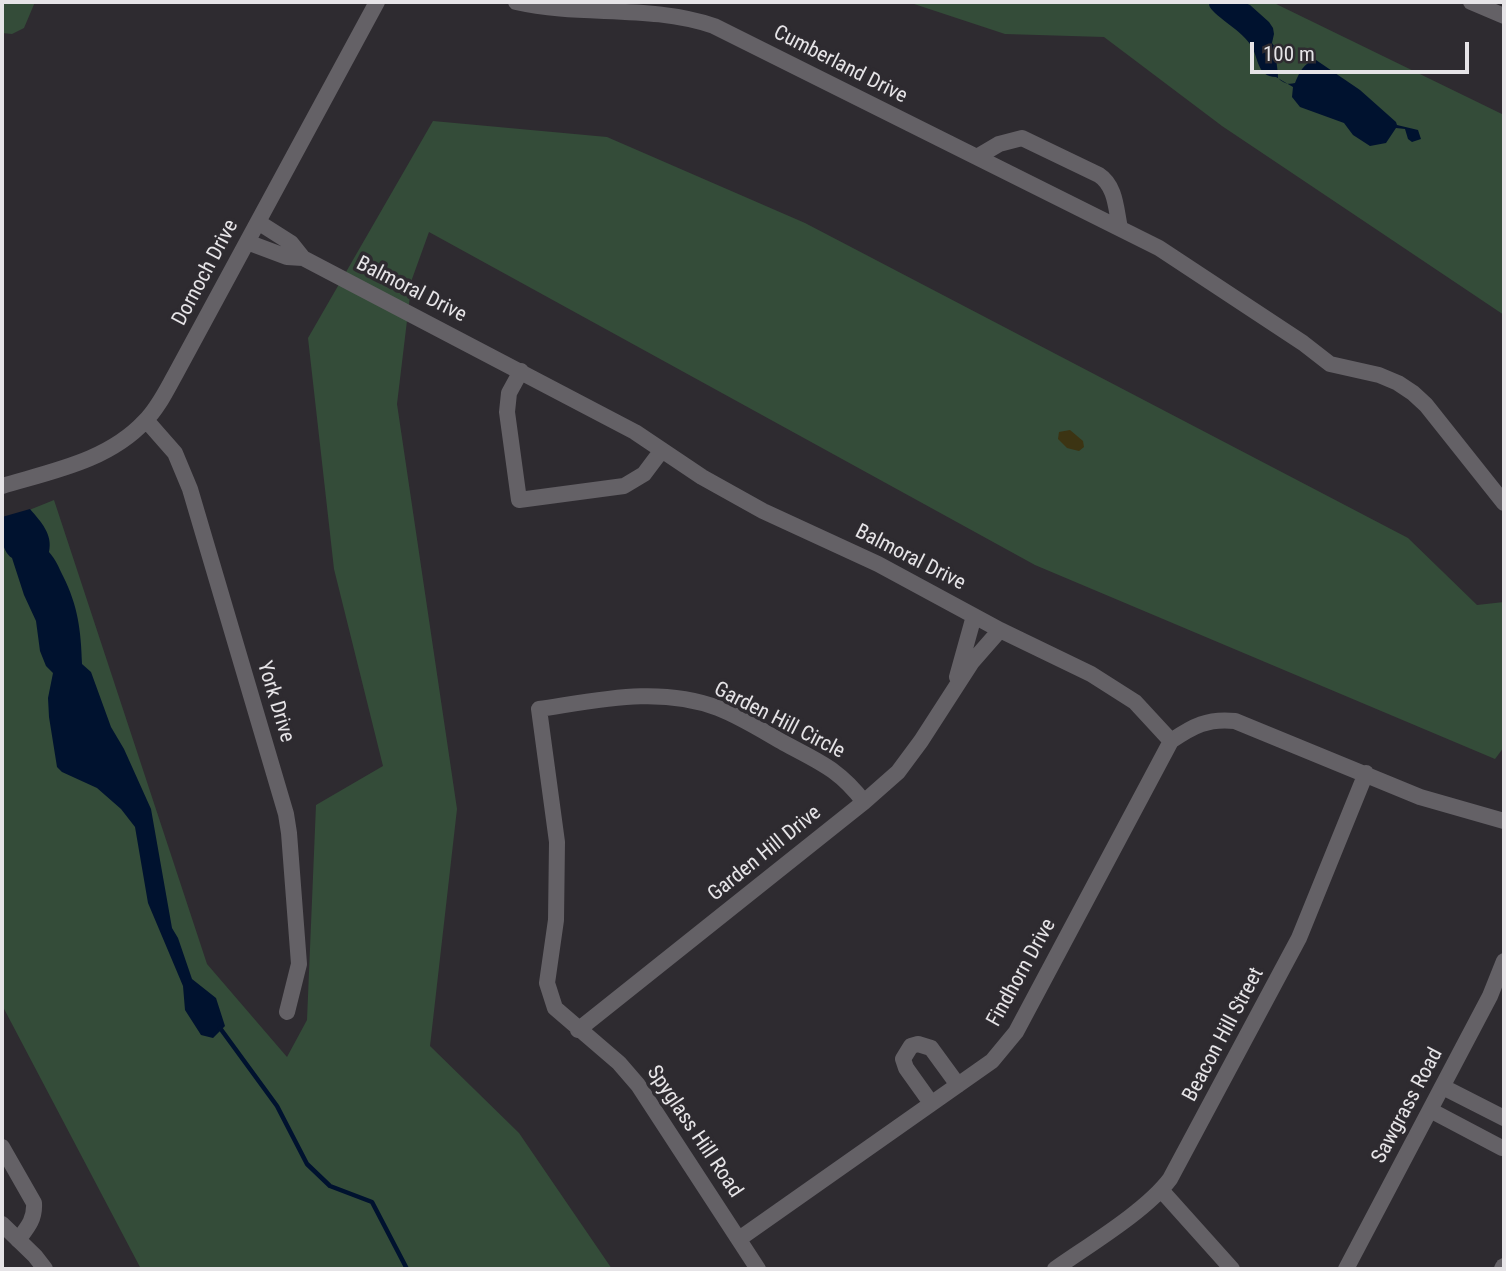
<!DOCTYPE html>
<style>
body{margin:0}
#map{position:relative;width:1506px;height:1271px;overflow:hidden;background:#2e2b30;font-family:"Roboto Condensed",sans-serif}
canvas{display:block}
.frame{position:absolute;inset:0;border:4px solid #e6e4e7;pointer-events:none}
.scale{position:absolute;left:1250px;top:42px;width:219px;height:32px;box-sizing:border-box;border:4px solid #e6e4e7;border-top:0;padding-left:9px;font-size:21px;line-height:24px;white-space:nowrap;color:#e6e4e7;-webkit-text-stroke:5px #2e2b30;paint-order:stroke}
</style>
<div id="map">
<canvas width="1506" height="1271"></canvas>
<div class="frame"></div>
<div class="scale">100 m</div>
</div>
<script>
const ctx = document.querySelector('canvas').getContext('2d');
ctx.lineJoin = 'round';
function fill(path, color) { ctx.fillStyle = color; ctx.fill(path, 'evenodd'); }
function strokePath(path, color, width, dash) { ctx.strokeStyle = color; ctx.lineWidth = width; ctx.lineCap = dash ? 'butt' : 'round'; ctx.setLineDash(dash || []); ctx.stroke(path); }
function write(font, color, halo, rows, align = 'center') {
  ctx.font = font + ' "Roboto Condensed",sans-serif'; ctx.lineWidth = 7; ctx.setLineDash([]); ctx.textBaseline = 'middle'; ctx.strokeStyle = halo; ctx.fillStyle = color; for (const [text, x, y, turn = 0] of rows) {
    ctx.save(); ctx.translate(x, y); ctx.rotate((+turn || 0) * Math.PI / 180); ctx.textAlign = isNaN(turn) ? turn : align; if (halo) ctx.strokeText(text, 0, 0); ctx.fillText(text, 0, 0); ctx.restore();
  }
}
fill(new Path2D(`
 M2,2H35L24,28L12,34L2,33Z
 M908,2H1272L1504,115V315L1222,126L1104,37L1005,34Z
 M433,121L607,137L805,223L1408,538L1477,605L1504,602V747L1495,759L1035,565L429,232L412,279L397,404L457,809L430,1046L519,1133L612,1269H141L2,1005V521L54,500L207,964L287,1057L307,1020L316,805L383,766L334,569L308,338Z`), '#344c39');
fill(new Path2D(`
 M1070,430L1083,441L1084,447L1079,451L1067,448L1058,439L1059,432Z`), '#3c3413');
fill(new Path2D(`
 M1210,2H1243L1250,5L1269,22L1273,28L1274,34L1272,43L1277,50C1275,60 1278,68 1278,78C1283,83 1288,85 1295,83C1299,73 1304,62 1316,60L1360,90L1396,122L1397,125L1418,130L1421,139L1412,142L1408,139L1405,129L1396,128L1386,143L1370,146L1353,135L1344,123L1300,107L1292,97L1293,87L1276,77C1256,77 1259,56 1250,44C1240,29 1212,15 1209,5Z
 M30,509C41,522 53,534 49,552C56,560 58,566 63,576C78,606 81,630 82,664L91,672L111,727L124,749L151,809L172,928L178,938L192,979L216,998L225,1026L213,1038L201,1035L185,1010L183,986L148,903L135,827L121,809L97,788L62,772L57,767L49,717L48,698L53,673L46,666L40,651L36,621L24,595L12,558C0,550 2,532 2,517Z`), '#00122f');
strokePath(new Path2D(`
 M220,1028L277,1106L307,1164L330,1186L372,1202L407,1269`), '#00122f', 4.5);
strokePath(new Path2D(`
 M516,2C582,17 649,4 714,26L1159,248L1303,343L1330,364L1379,375L1398,383L1413,393L1426,405L1504,503
 M1471,2L1504,16
 M977,157L999,144L1022,138L1099,175C1116,186 1116,210 1120,228
 M258,222L291,243L303,258L635,432L702,477L763,511L878,564L1000,630L1091,674L1135,702L1171,741C1193,726 1208,718 1235,721L1420,797L1504,821
 M247,242L287,257L303,258
 M521,371L509,393L507,412L519,500L624,486L644,474L662,450
 M146,420L175,453L190,489L286,814L289,833L299,964L287,1012
 M2,486C52,471 108,461 145,421C158,408 166,391 175,375L377,2
 M957,677L974,616
 M578,1030L864,802L898,772L921,741L972,662L1000,630
 M1443,1087L1504,1118
 M931,1103L906,1068L903,1059L911,1046L918,1044L931,1048L958,1085
 M1430,1110L1502,1148
 M2,1147L34,1203C35,1219 28,1227 18,1240
 M1162,1191L1232,1269
 M2,1224L35,1256L45,1269
 M739,1239L992,1061L1016,1032L1171,741
 M758,1269L638,1085L619,1063L555,1008L547,983L556,920L557,842L539,709C600,700 659,686 718,708C741,717 763,731 784,743C819,762 839,769 864,802
 M1055,1269C1089,1245 1146,1211 1170,1179L1299,938L1366,773
 M1346,1269L1490,996L1504,961`), '#646166', 16);
strokePath(new Path2D(`
 M1503,1269L1504,1267`), '#646166', 18);
write('21px', '#e6e4e7', '#2e2b30', [
 ["Cumberland Drive",840,65,27],
 ["Dornoch Drive",206,273,-62],
 ["Balmoral Drive",411,290,27],
 ["Balmoral Drive",910,558,27],
 ["York Drive",275,702,73],
 ["Garden Hill Circle",779,721,27],
 ["Garden Hill Drive",765,854,-39],
 ["Findhorn Drive",1022,973,-61],
 ["Beacon Hill Street",1224,1035,-62],
 ["Sawgrass Road",1408,1106,-62],
 ["Spyglass Hill Road",694,1132,56]
]);
</script>
